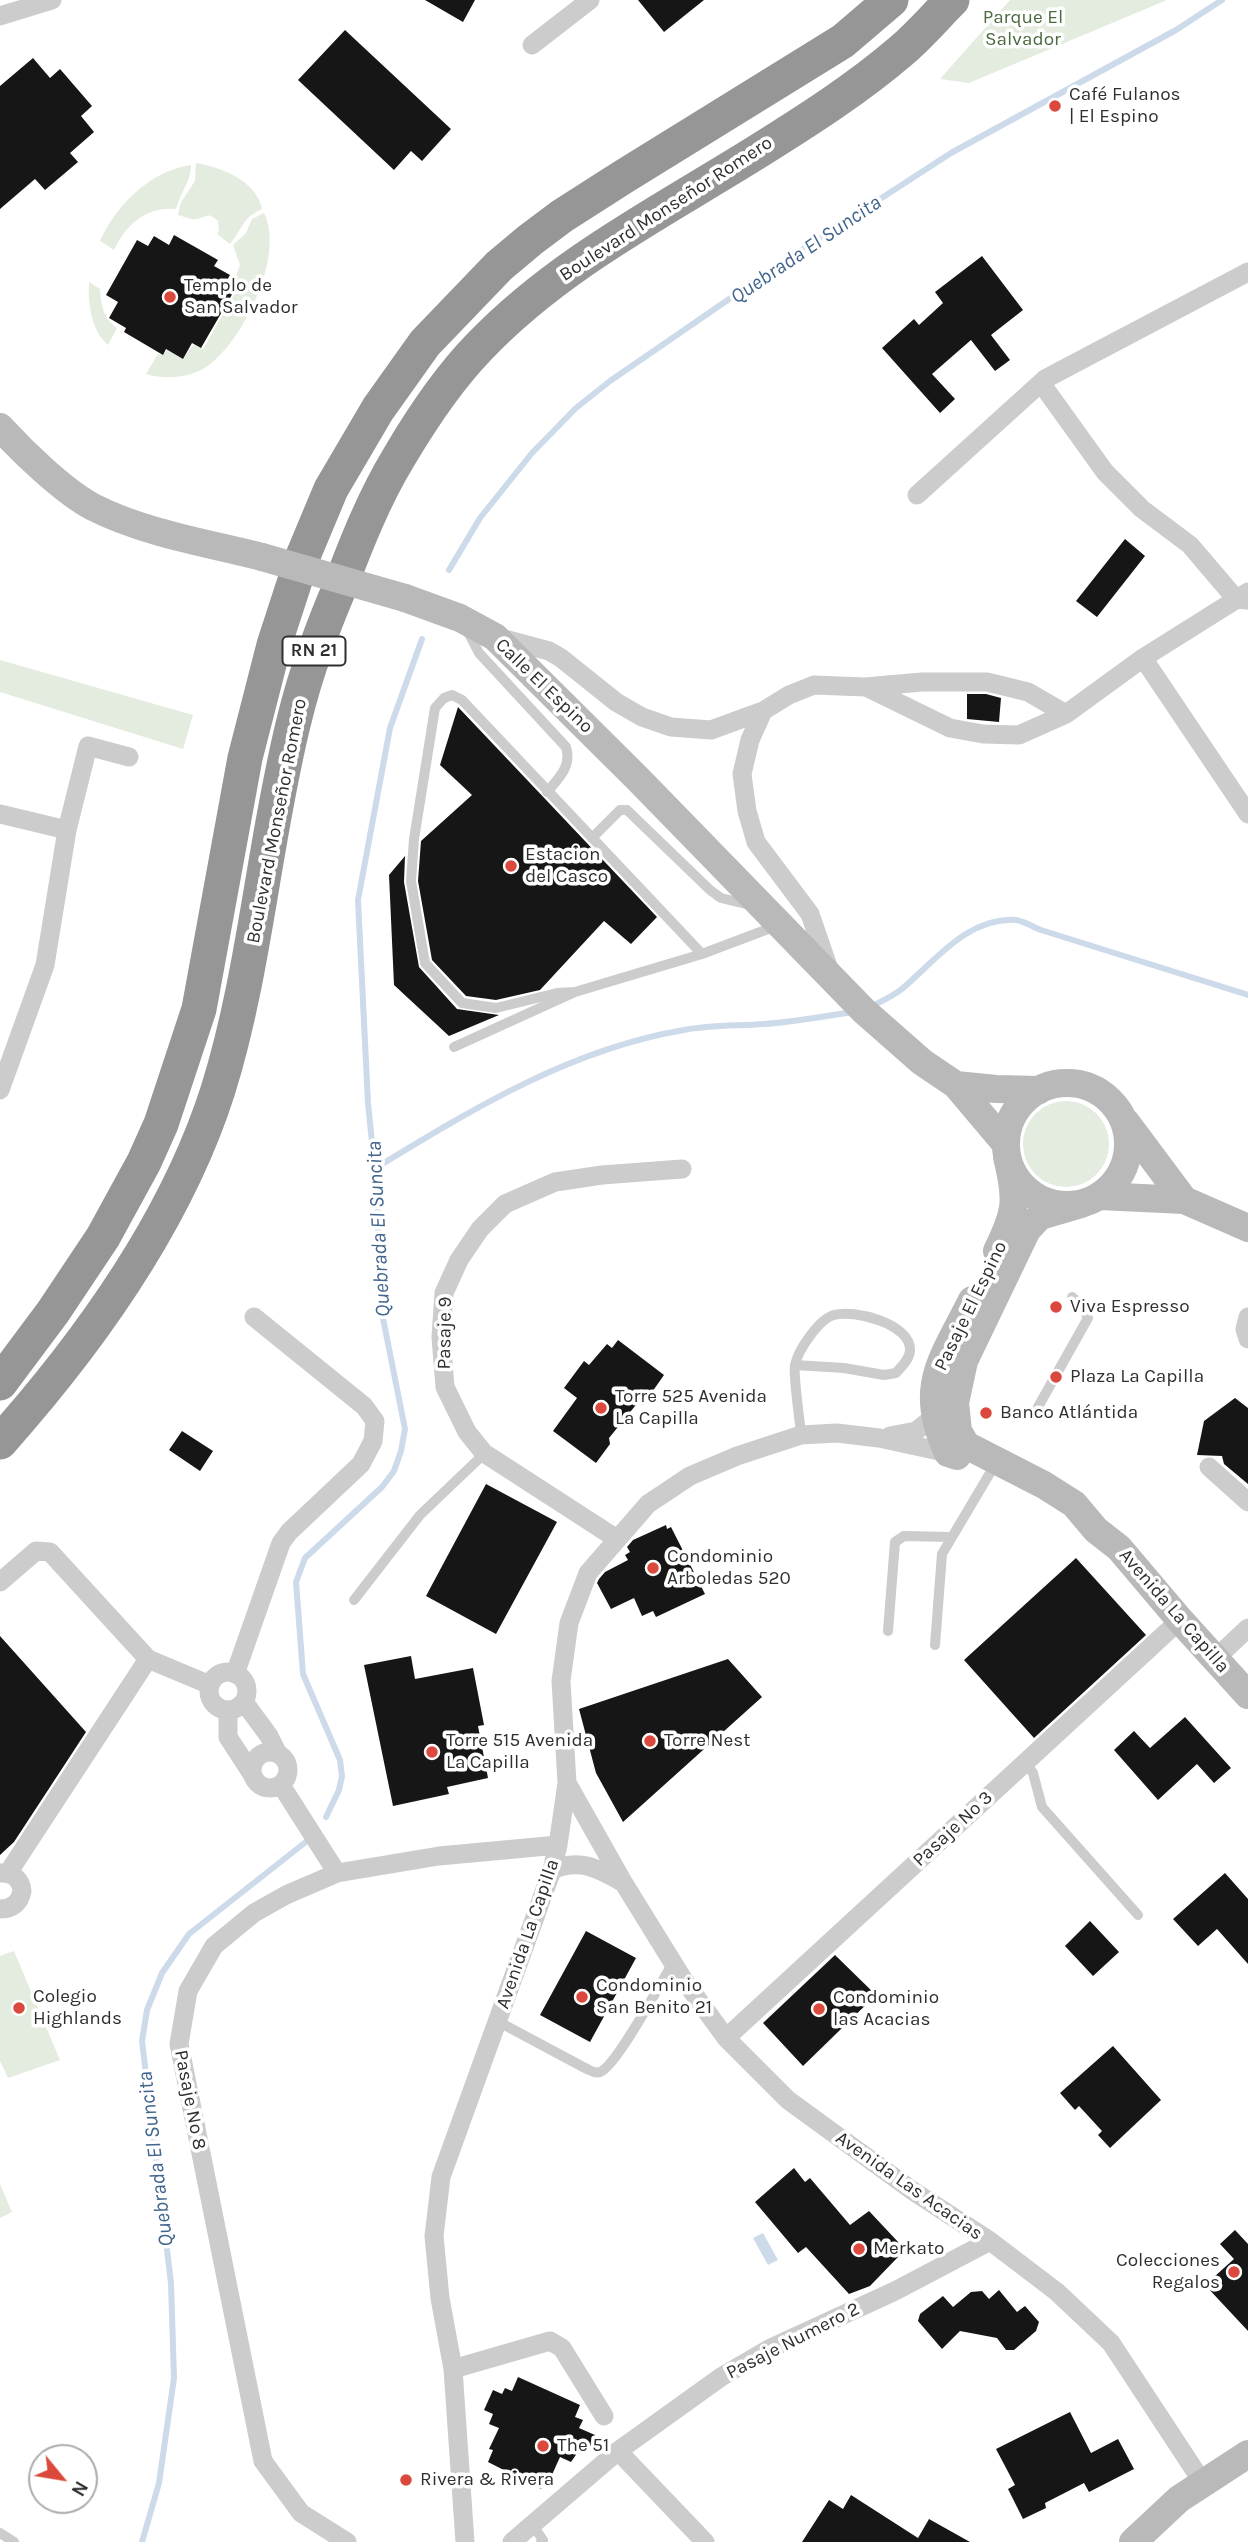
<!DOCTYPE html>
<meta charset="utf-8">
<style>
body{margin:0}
#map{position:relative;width:1248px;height:2542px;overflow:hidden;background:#fff;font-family:Karla,sans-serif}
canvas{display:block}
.north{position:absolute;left:28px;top:2444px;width:70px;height:70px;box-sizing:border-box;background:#fff;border:2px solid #acacac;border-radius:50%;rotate:120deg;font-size:19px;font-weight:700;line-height:28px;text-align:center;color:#2f2f2f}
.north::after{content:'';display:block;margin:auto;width:24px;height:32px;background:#db483c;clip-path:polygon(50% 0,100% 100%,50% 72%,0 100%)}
</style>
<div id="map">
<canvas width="1248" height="2542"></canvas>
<div class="north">N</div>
</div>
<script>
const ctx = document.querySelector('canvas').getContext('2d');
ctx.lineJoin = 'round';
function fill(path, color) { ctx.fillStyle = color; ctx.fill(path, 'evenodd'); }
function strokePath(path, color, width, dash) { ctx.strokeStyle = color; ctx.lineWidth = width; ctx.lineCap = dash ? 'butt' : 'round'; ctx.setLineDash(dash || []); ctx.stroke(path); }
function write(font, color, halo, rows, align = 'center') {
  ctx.font = font + ' Karla,sans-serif'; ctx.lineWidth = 7; ctx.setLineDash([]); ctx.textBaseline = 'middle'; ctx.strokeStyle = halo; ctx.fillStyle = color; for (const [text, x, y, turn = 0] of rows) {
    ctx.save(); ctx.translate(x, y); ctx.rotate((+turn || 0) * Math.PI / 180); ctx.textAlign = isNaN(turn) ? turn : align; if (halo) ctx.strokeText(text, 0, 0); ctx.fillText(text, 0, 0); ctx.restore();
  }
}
fill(new Path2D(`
 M1010,0H1167L969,83L940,79Z
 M196,163C221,167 257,181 262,209C241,219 244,227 230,244L217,234L219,231L218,221C207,211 208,217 196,219C191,220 183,216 178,215L181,202L195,181Z
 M191,165C191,182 180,193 176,209C147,206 126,224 114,250L100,241C117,204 150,171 191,165Z
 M264,213C285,255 244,339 209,365C192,378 166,380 146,374L158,354L163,355L167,350L183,359L193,345L203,349L238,288L233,284L240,265L233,245L246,233L252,219Z
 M89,282L100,289C101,305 103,318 117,328L108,345C91,330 88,304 89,282Z
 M0,660L193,715L183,749L0,692Z
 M1023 1144a43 43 0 1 1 86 0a43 43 0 1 1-86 0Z
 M14,1951L60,2060L8,2078L0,2061V1956Z
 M0,2184L12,2212L0,2218Z`), '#e3ecde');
fill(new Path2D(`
 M763,2233L778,2260L768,2265L753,2238Z`), '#ccdaea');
strokePath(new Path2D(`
 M449,570L480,518L532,453L576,408L610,381L780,264L951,153L1176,30L1222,0
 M871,1007C881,1001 894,996 903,988C936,960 968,917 1016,920C1024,921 1033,927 1041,930L1248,995
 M374,1169C471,1110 570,1049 684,1030C710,1025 737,1026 764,1024C794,1022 824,1016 854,1012
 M326,1817L339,1790L342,1776L340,1760L303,1674L296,1582L305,1558L382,1487L394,1471L401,1451L405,1429L379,1298L378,1201L368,1103L358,900L390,728L422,639
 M142,2542L159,2483L174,2378L171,2283L142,2041L147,2010L162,1973L189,1934L307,1841`), '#ccdaea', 6);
fill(new Path2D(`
 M425,0H475L463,22Z
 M638,0H704L664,32Z
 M345,30L451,129L422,161L411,151L394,170L298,80Z
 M33,58L50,78L60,69L92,106L81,116L94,132L70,153L78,162L45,190L35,179L0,209V86Z
 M174,235L218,260L214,266L230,275L224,286L234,291L201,348L192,343L183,359L166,349L163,355L124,332L126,328L109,318L118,302L106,295L137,240L148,246L154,236L169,245Z
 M982,256L1023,310L991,335L1010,360L995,371L971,340L932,374L955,399L940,413L882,348L914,319L919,325L943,303L935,292Z
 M1125,539L1145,556L1097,617L1076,601Z
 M967,694H986L1001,698L999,722L967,719Z
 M458,707L657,917L631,944L604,921L540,990L496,1000L466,996L432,960L418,881L421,841L472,795L440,765Z
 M405,856L404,882L419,967L457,1009L499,1015L449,1036L394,985L389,875Z
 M618,1340L664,1375L650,1395H644L609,1438L610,1444L596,1463L553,1431L577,1398L564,1388L584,1361L589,1365L607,1344L612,1348Z
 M1235,1398L1248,1408V1484L1224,1464L1222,1456L1197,1455L1204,1421Z
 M182,1431L213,1451L200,1471L169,1450Z
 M486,1484L557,1522L496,1634L426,1596Z
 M666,1525L667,1529L671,1527L705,1594L656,1617L653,1611L642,1616L634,1598L611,1609L597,1583L599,1579L605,1572L628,1560L625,1555L630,1552L627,1547L633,1540Z
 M1076,1558L1146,1635L1034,1738L964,1660Z
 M0,1636L86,1732L14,1842L0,1855Z
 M411,1656L415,1679L473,1668L484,1725L478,1726L488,1778L447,1787L449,1794L393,1806L364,1665Z
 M728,1659L762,1697L623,1822L596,1773L579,1709Z
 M1185,1717L1231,1768L1214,1783L1197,1764L1158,1800L1114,1750L1134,1731L1150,1748Z
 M1225,1873L1248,1899V1964L1217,1929L1198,1946L1173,1919Z
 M1090,1921L1119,1952L1093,1976L1065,1946Z
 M586,1931L636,1958L590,2042L540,2015Z
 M835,1955L876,1995L803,2066L763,2023Z
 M1113,2046L1161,2100L1110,2148L1098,2135L1102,2131L1079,2106L1075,2110L1060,2093Z
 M794,2168L805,2182L810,2178L850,2225L869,2211L900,2244L898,2257L870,2286L849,2294L806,2247L798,2253L755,2202Z
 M1235,2230L1248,2244V2331L1205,2285L1234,2259L1220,2244Z
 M999,2290L1017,2312L1025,2306L1039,2322L1036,2331L1014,2350H1006L997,2338L960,2331L942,2349L918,2321L920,2314L943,2296L953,2307L971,2292L982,2291L989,2299Z
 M518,2377L580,2405L575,2417L583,2420L579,2428L595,2435L589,2450L582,2446L571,2462L560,2457L551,2477L548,2476L541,2489L488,2462L493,2450L489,2449L499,2428L489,2424L493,2414L484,2410L493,2390L502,2394L505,2388L512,2391Z
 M1070,2412L1091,2453L1118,2439L1134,2469L1089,2492L1084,2483L1045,2503L1046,2508L1023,2519L1008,2489L1015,2485L996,2449Z
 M851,2495L918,2538L929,2519L970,2542H802L829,2500L843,2509Z`), '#161616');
strokePath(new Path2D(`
 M467,630L479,653L566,747C572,766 559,778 547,792
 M592,838L620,810H627L710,890L721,898L750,905
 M575,992L557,993L496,1008L462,1003L425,963L411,881L414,839L435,708L444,698L452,695L462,700L702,954
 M454,1047L575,992L702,954L776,926
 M795,1365L844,1368L884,1375L896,1373C902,1366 910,1359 910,1350C911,1324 854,1309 834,1315C819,1319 798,1350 795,1365C793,1377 800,1420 801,1435
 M1038,1407L1088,1318L1082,1306L1072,1297
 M354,1600L420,1515L485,1453
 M888,1631L895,1542L904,1536L952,1537
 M935,1645L942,1554L990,1473
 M1025,1762L1033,1773L1042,1807L1138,1915
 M497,2021L585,2068C590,2070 594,2074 600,2072C616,2067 661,1982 673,1963
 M532,2524L543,2540L541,2542
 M0,2533L14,2542`), '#ccc', 10);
strokePath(new Path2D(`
 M0,16L52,0
 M532,45L590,0
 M1041,383L1105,472L1142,509L1190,545L1236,599L1247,600
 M917,495L1045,379L1248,272
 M497,637L549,651L561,658L616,702L642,717L671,727L711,730L763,711L789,695L814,685L865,687L922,682H987L1028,692L1066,714
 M1143,658L1248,814
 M866,687L950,728L983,734L1019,735L1066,714L1143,658L1248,592
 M763,711L750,740L742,774L747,811L756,842L810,914L830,972
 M0,814L67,830
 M0,1090L45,965L67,830L88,746L129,757
 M1248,1317L1245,1329L1248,1339
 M890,1436L916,1431L934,1417
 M1209,1467L1248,1502
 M617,1539L484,1453L467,1432L445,1387L441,1337L444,1293L459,1260L480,1229L505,1204L555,1182L602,1175L682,1169
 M0,1582L36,1551L50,1552L148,1659L210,1685
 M1215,1659L1248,1628
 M209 1691a19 19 0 1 1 38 0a19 19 0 1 1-38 0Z
 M235,1674L281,1543L289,1532L361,1464L373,1441L375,1421L364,1406L254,1317
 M244,1702L269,1736L278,1754
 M228,1711V1737L252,1774
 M252 1770a18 18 0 1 1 36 0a18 18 0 1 1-36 0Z
 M567,1783L623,1882L683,1979L726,2038L788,2100L913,2191L990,2241L1057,2292L1111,2343L1203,2483
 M281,1785L337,1873
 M552,1870C579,1858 598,1868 622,1882
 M0,1873C12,1872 21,1879 22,1891C20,1903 12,1909 0,1909
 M8,1873L148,1659
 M726,2038L1180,1620
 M453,2369L550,2341L562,2348L604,2416
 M618,2451L705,2542
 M347,2542L301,2513L263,2461L179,2044L188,1991L214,1946L254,1913L286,1895L337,1873L439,1856L558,1845
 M465,2542L453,2369L440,2298L434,2236L441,2177L552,1870L558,1845L567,1783L561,1681L569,1623L588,1573L648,1504L690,1476L737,1456L801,1435L837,1433L879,1438L948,1453
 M512,2542L618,2451L721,2377L769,2349L895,2291L990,2241`), '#ccc', 19);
strokePath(new Path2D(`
 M0,427C23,452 63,491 93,507C144,533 207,543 262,557
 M405,598L460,618L495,637L639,780L864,1011L922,1062L956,1085L1005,1143
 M1006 1144a61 61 0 1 1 122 0a61 61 0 1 1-122 0Z
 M956,1085L996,1089L1039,1090
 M1125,1121L1184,1200
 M1100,1196L1184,1200L1248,1228
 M1081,1204L1040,1216L1027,1230L964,1361L955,1403L958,1431L966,1445L1044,1485L1074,1504L1096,1530L1119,1548L1180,1620L1248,1695
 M997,1251C1016,1212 1018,1201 1007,1157
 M957,1456L948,1453C917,1387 942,1360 972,1300
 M1133,2542L1179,2499L1248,2454`), '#b9b9b9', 28);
strokePath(new Path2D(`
 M0,1383L53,1312L103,1237L144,1162L161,1124L199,1009L245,758L274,645L303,556L331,489L378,409L425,343L499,266L530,240L562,216L623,177L843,41L891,0
 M0,1442C89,1342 177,1219 218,1090C247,997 258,901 276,806C286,753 297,699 316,648C323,628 331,608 339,589C356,544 374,498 399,457C422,418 447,380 479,347C559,263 663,211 760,150C808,120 858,88 901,51C919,36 935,17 952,0`), '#969696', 35);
strokePath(new Path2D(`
 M262,557L405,598`), '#b9b9b9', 28);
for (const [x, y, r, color] of [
 [1055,106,7,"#db483c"],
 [170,297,7,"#db483c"],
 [511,866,7,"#db483c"],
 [1056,1307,7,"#db483c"],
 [1056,1377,7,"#db483c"],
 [601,1408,7,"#db483c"],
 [986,1413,7,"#db483c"],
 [653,1568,7,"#db483c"],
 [650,1741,7,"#db483c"],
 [432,1752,7,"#db483c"],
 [582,1997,7,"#db483c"],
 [19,2008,7,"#db483c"],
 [819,2009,7,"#db483c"],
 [859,2249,7,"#db483c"],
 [1234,2272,7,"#db483c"],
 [543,2446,7,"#db483c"],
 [406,2480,7,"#db483c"]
]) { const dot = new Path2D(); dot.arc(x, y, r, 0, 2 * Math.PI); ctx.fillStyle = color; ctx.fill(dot); strokePath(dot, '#fff', 2.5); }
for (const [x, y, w] of [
 [314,651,63]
]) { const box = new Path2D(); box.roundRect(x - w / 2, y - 14.5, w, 29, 5); ctx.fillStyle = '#fff'; ctx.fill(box); strokePath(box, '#2f2f2f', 2); }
write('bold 18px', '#2f2f2f', null, [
 ["RN 21",314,651]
]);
write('19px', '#4c693f', '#fff', [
 ["Parque El",1023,18],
 ["Salvador",1023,40]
]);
write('19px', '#2f2f2f', '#fff', [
 ["Café Fulanos",1069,95],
 ["| El Espino",1069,117],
 ["Templo de",184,286],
 ["San Salvador",184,308],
 ["Estacion",525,855],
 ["del Casco",525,877],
 ["Viva Espresso",1070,1307],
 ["Plaza La Capilla",1070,1377],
 ["Torre 525 Avenida",615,1397],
 ["La Capilla",615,1419],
 ["Banco Atlántida",1000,1413],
 ["Condominio",667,1557],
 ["Arboledas 520",667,1579],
 ["Torre 515 Avenida",446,1741],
 ["La Capilla",446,1763],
 ["Torre Nest",664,1741],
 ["Condominio",596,1986],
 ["San Benito 21",596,2008],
 ["Colegio",33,1997],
 ["Highlands",33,2019],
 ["Condominio",833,1998],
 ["las Acacias",833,2020],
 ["Merkato",873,2249],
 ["Colecciones",1220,2261,"right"],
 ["Regalos",1220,2283,"right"],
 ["The 51",557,2446],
 ["Rivera & Rivera",420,2480]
], 'left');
write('19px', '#2f2f2f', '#fff', [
 ["Boulevard Monseñor Romero",666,209,-33],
 ["Calle El Espino",544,686,44],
 ["Boulevard Monseñor Romero",277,821,-79],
 ["Pasaje El Espino",971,1306,-64],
 ["Pasaje 9",445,1333,-89],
 ["Avenida La Capilla",1174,1611,49],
 ["Pasaje No 3",953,1829,-43],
 ["Avenida La Capilla",528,1934,-71],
 ["Pasaje No 8",190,2100,79],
 ["Avenida Las Acacias",909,2186,35],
 ["Pasaje Numero 2",793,2341,-27]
]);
write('italic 21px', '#42658d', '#fff', [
 ["Quebrada El Suncita",806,250,-34],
 ["Quebrada El Suncita",379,1229,-93],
 ["Quebrada El Suncita",156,2159,-97]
]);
</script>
